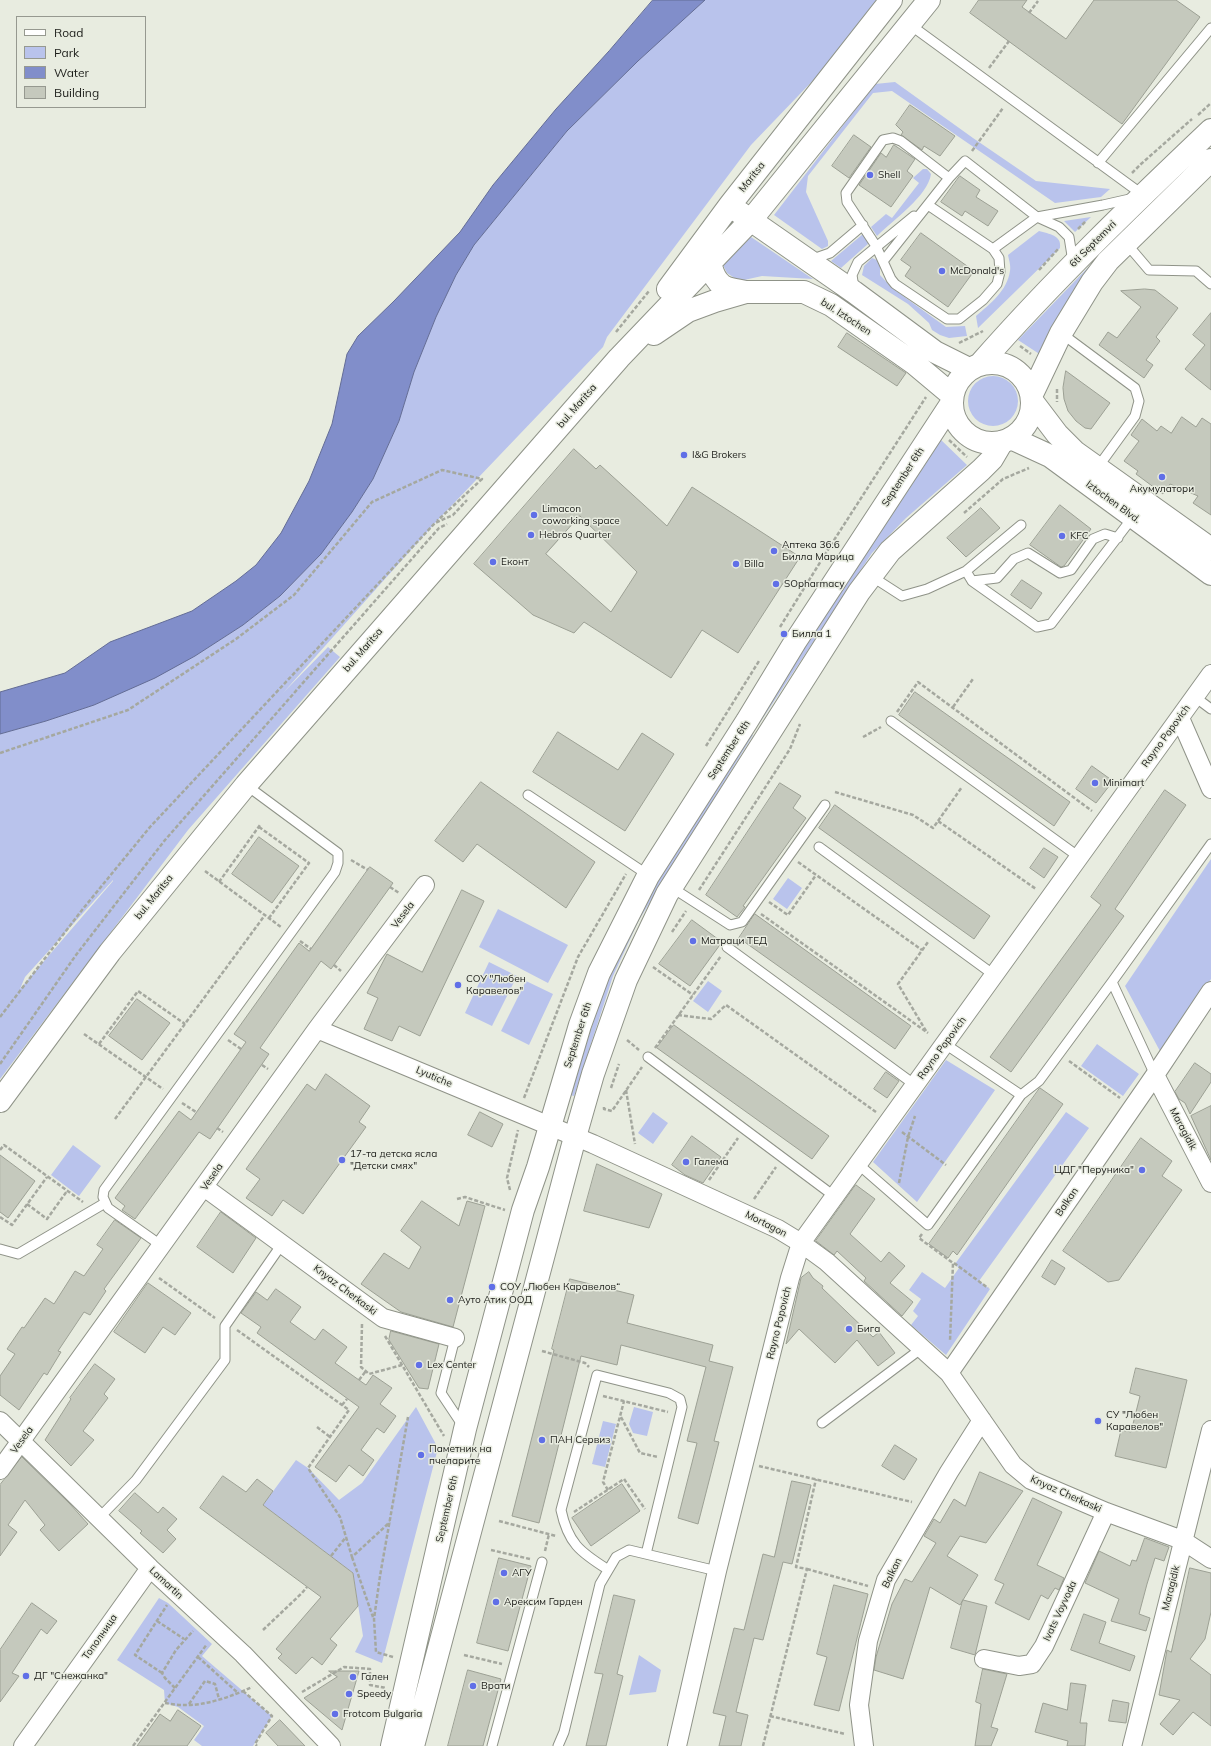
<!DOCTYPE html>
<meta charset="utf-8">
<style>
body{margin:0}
#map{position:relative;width:1211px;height:1746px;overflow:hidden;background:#e8ece0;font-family:Mulish,sans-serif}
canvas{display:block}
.legend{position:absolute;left:16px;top:16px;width:130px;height:92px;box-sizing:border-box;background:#e8ece0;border:1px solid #969990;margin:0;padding:5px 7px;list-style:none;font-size:12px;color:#1c1d19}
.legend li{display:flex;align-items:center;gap:8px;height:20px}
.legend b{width:20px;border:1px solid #969990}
</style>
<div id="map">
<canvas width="1211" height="1746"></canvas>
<ul class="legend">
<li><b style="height:5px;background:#fff"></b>Road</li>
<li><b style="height:11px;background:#b9c3ec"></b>Park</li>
<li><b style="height:11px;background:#818eca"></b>Water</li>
<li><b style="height:11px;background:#c5c9bd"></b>Building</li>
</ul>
</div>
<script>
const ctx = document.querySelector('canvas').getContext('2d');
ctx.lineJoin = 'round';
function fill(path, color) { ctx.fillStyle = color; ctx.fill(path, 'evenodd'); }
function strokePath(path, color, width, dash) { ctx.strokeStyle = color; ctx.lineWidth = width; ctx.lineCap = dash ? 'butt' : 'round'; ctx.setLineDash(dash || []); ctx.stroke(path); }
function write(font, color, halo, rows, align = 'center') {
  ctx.font = font + ' Mulish,sans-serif'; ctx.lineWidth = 3; ctx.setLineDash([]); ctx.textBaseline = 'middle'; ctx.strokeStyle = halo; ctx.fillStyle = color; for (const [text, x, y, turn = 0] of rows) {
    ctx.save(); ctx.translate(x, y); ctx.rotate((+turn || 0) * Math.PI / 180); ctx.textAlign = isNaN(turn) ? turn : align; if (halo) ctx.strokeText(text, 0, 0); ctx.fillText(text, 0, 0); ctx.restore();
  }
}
fill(new Path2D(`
 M705,0H877L845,47L751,145L607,337L603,347L435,523L283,693L328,647L340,657L188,830L0,1079V734L46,721L94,705L195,656L243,625L280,596L321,554L352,512L373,479L399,421L414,372L436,317L456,275L474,245L567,131L638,61ZM113,880V881L20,989L25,977Z
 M895,82L973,138L1036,181L1110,189L1101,197L1055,203L892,91L873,93L808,176L806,192L828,241V246L822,249L774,215L875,84Z
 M923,169H927L931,174C928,196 893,220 877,236L871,227L886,214L892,218L919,183L913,178Z
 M1091,217L1075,232L1064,221Z
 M1039,231C1049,234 1062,235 1060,248L978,328L976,316C990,304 1007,291 1010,271C1011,266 1009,260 1008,255Z
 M863,234L869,243L841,268L831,261Z
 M751,237L813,279L762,276L744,280L736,279L727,273L723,265Z
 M1100,255L1047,359L1018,340Z
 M872,258L877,260L880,264V275L892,288L946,327L965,326L967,336L949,338L940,335L932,330L929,323L908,304L862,275L864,266Z
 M968 401a25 25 0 1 1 50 0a25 25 0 1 1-50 0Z
 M939,438L967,465L906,518L872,553L759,724L755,722Z
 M751,734L753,735L639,920L613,976L574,1096L570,1095L609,973L635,917Z
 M1211,859V979L1161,1053L1125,986Z
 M788,878L802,888L787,909L773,899Z
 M498,909L568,945L548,983L479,947Z
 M489,962L517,976L492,1026L465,1013Z
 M526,981L553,994L529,1045L501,1031Z
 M708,981L722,991L708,1012L693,1001Z
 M1097,1044L1139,1074L1123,1096L1081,1066Z
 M946,1060L995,1090L917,1202L873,1162Z
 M653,1112L668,1123L653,1144L638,1133Z
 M1066,1112L1089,1128L979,1281L990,1289L946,1355L911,1325L918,1316L913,1311L921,1299L909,1290L922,1272L945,1288L959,1268L955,1264Z
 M73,1145L101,1166L79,1196L51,1175Z
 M416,1407L438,1448L382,1663L355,1652L363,1636L353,1573L263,1505L296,1460L308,1468L339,1500L362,1483Z
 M634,1407L653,1412L647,1436L633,1433L629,1424Z
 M603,1421L616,1424L605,1467L592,1464Z
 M159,1598L168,1603L212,1644L202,1656L272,1716L253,1746H202L194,1740L204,1726L178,1707L165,1703L164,1690L117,1660Z
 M639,1655L661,1670L656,1692L629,1695Z`), '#b9c3ec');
const water = new Path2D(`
 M653,0H705L638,61L567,131L474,245L456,275L436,317L414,372L399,421L373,479L352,512L321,554L280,596L243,625L195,656L155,678L94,705L46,721L0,734V692L65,673L110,642L192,611L236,581L256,565L281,533L309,481L332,424L347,354L358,336L394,301L460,232L493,185L556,109L609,51Z`);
fill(water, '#818eca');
strokePath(water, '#636c95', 1);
const building = new Path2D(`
 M979,0H1027L1022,7L1066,39L1094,0H1176L1200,17L1122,124L970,13Z
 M910,105L955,136L940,156L924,146L922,150L901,135L903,132L896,125Z
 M854,135L871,147L849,178L832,166Z
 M894,145L915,159L907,171L913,176L891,207L859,185L881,153L886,157Z
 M960,176L980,190L976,197L998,211L988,226L965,211L962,216L941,202Z
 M921,233L974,271L948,307L905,276L911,267L901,260Z
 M1145,289L1155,290L1178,308L1156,337L1160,341L1146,360L1153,365L1144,378L1099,345L1108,332L1117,338L1141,307L1121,291Z
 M1211,313V390L1185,369L1205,345L1193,335Z
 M847,333L906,373L897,386L838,347Z
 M1066,371L1110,403L1091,429L1085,428L1076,421L1068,411L1064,399L1063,388Z
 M1182,417L1196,427L1202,418L1211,424V515L1193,503L1198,496L1170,484L1163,494L1136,474L1138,471L1124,461L1139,441L1131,435L1142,419L1157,431L1161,426L1171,433Z
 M574,449L596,469L600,465L667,526L692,487L800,557L738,653L702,630L671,678L584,622L574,633L533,615L474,564ZM580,516L637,572L611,612L546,554Z
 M1060,505L1091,529L1064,566L1061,567L1030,545Z
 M981,508L1000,528L966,557L947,538Z
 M1022,580L1042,593L1031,609L1011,595Z
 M915,692L1070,802L1054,826L899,715Z
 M558,732L618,770L642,733L674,754L625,831L533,772Z
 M1092,766L1113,781L1096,803L1076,789Z
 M481,782L595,862L566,908L477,844L463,862L435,841Z
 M780,783L801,796L793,808L806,818L743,906L745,907L737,917L706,895Z
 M1165,790L1186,805L1115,909L1124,916L1011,1072L990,1057L1101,905L1091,897Z
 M835,805L990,916L974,939L819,828Z
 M259,837L299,866L272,903L232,874Z
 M1044,848L1058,857L1044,878L1030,868Z
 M370,867L393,883L331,969L321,961L260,1048L269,1054L210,1139L199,1132L135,1219L122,1210L125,1206L115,1198L179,1111L191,1120L246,1042L234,1034L299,943L309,951Z
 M462,890L484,901L420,1036L399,1026L392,1041L364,1029L378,998L367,993L387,954L422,972Z
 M755,914L911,1026L895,1049L739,938Z
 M692,920L722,942L690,986L659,964Z
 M137,999L170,1023L142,1060L109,1036Z
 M674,1025L829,1136L812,1159L657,1048Z
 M1195,1063L1211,1074V1082L1190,1114L1185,1103L1179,1099L1175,1092Z
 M886,1072L899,1081L887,1098L874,1089Z
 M326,1074L370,1106L359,1122L366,1127L303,1214L283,1200L272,1216L246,1198L260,1179L246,1169L307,1084L315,1090Z
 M1040,1088L1063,1104L957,1255L953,1251L948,1258L929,1244Z
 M1211,1106V1160L1191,1116Z
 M480,1112L503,1124L492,1147L468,1135Z
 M692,1136L721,1157L703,1183L685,1175L672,1165Z
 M1141,1138L1172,1161L1162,1176L1182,1190L1119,1280L1108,1282L1063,1251Z
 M0,1155L35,1181L8,1218L0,1212Z
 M597,1164L662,1194L649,1228L584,1211Z
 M856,1185L875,1199L850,1234L881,1262L889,1252L905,1266L890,1283L913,1302L902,1316L864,1281L866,1278L837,1251L834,1255L816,1241Z
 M422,1201L459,1226L467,1201L485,1206L453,1327L401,1312L361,1284L384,1253L409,1269L421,1247L401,1231Z
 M221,1212L256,1238L233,1273L197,1247Z
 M115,1220L141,1238L104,1289L106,1291L90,1315L84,1312L58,1351L61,1352L47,1375L44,1373L19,1410L0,1395V1376L15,1354L7,1349L22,1327L24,1328L45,1298L54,1304L75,1271L84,1276L103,1249L97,1245Z
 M1052,1260L1065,1268L1055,1285L1042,1277Z
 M809,1272L813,1278L823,1286L822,1288L873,1337L879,1332L895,1353L878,1366L857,1340L835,1363L799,1329L786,1344L801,1278Z
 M570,1279L634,1295L627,1323L713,1345L709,1361L733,1367L714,1441L719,1442L698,1524L678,1518L697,1443L687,1441L706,1367L621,1345L617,1365L581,1356L539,1523L512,1516L554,1350L552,1349Z
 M148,1283L191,1313L175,1335L163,1327L145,1353L114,1332Z
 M276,1289L301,1307L290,1322L315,1340L323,1329L347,1347L335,1363L366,1385L373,1375L392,1388L380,1404L396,1416L384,1433L377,1428L361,1450L374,1460L363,1476L349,1465L336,1482L315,1467L359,1407L257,1333L261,1327L241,1313L256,1292L267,1300Z
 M391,1331L439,1344L428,1389L419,1388L389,1340Z
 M95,1364L115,1379L104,1394L108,1398L83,1431L94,1440L71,1466L45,1440L71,1399L70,1398Z
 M1136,1368L1187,1380L1166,1468L1115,1456L1121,1430L1131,1432L1140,1396L1130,1393Z
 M895,1445L917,1459L904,1480L882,1466Z
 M22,1457L70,1504L88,1524L59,1551L40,1530L45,1525L25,1500L8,1525L17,1532L0,1556V1485Z
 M980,1472L1023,1491L986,1543L960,1536L947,1556L978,1575L960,1605L930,1587L903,1679L874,1670L876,1657L892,1604L905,1579L912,1582L936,1543L924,1536L934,1519L940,1523L954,1499L965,1506Z
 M223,1476L246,1492L257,1479L273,1491L263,1505L353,1573L358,1606L330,1639L337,1645L322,1665L312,1657L296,1674L278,1658L282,1654L276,1649L321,1597L200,1508Z
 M792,1481L811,1485L792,1564L783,1562L763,1640L754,1638L736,1712L748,1715L741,1746H719L726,1716L713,1713L734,1628L744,1630L763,1554L774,1557Z
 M622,1484L640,1511L591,1546L572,1518Z
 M135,1493L158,1513L163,1507L177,1519L167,1530L176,1539L163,1553L140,1533L142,1531L119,1511Z
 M1033,1498L1062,1512L1037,1565L1064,1578L1059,1590L1055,1588L1048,1599L1041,1595L1029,1620L995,1603L1004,1584L995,1580Z
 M1145,1538L1169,1547L1164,1561L1155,1558L1147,1584L1139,1614L1150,1618L1146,1631L1111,1621L1119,1599L1085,1583L1099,1551L1130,1566L1132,1560L1136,1561Z
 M499,1558L531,1566L508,1651L477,1643Z
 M1190,1568L1211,1573V1612L1205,1639L1190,1659L1211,1675V1726L1193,1712L1173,1735L1160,1724L1180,1700L1159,1695L1167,1650L1171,1652Z
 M834,1585L868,1594L839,1711L814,1705L827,1657L817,1654Z
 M614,1595L635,1600L617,1674L623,1676L606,1746H586L603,1674L595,1673Z
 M963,1600L987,1606L975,1655L951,1648Z
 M32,1603L57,1621L47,1634L41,1629L12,1673L19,1676L0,1702V1650Z
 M1084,1614L1106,1622L1099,1643L1135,1656L1130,1671L1071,1650Z
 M983,1669L1007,1674L991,1727L998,1729L991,1746H975L981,1704L976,1702Z
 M468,1670L501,1679L483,1746H448Z
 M329,1671H359L342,1730L304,1698L337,1677Z
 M1071,1683L1086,1685L1080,1723H1087L1085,1746H1067L1068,1741L1035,1732L1043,1703L1067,1710Z
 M1113,1700L1129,1703L1126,1723L1109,1721Z
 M178,1710L201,1726L187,1746H137L160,1714L170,1721Z
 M280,1720L305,1746H278L266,1733Z`);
fill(building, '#c5c9bd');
strokePath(building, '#9ca094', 1);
const lane = new Path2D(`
 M909,24L1143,195
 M1098,163L1211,28
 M928,205L993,249L999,258L1000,272L997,284L983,300L959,319H947L895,284L891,279L876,246L847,202L846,193L883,140L893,138L901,141L949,178
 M1126,243L1149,270L1196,271L1211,284
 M993,249L1037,217L1103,205L1134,198
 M810,260L830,253L863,225
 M884,260L949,178L965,161L1037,217L1059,227L1069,237L1073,262
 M854,288L852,275L858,262L914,216
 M1061,333L1135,388L1139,401L1135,416L1098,467
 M966,571L972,581L1037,627L1051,624L1133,517
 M871,576L902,596L927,589L966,571L1021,525
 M972,581L997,578L1014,559L1028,553L1060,573L1071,570L1093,539L1105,534L1118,538
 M1195,697L1211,709
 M891,721L1079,857
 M528,795L648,875
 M819,847L994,975
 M671,887L730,925L742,922L825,805
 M727,947L915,1085
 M1112,982L1155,1075
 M648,1057L834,1196
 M1021,1095L1039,1081L1112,982L1211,844
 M858,1164L928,1225L1021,1095L945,1044
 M162,1246L108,1208L103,1197L104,1190L335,872L338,863V853L246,785
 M0,1249L18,1254L105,1203
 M455,1338L441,1393L463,1426
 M822,1423L922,1348
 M99,1518L136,1480L225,1360V1326L282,1244
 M607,1569C580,1552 568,1543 561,1510L597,1375L669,1393L680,1399L682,1407L646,1554
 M492,1746L542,1562
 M558,1746L564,1732L600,1584L616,1557L629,1550L717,1571`);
const street = new Path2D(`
 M1180,718L1211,789
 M317,1029L593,1144L778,1229L801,1243L827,1262L949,1373L1013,1465L1031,1480L1106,1512L1182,1540L1211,1559
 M1155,1075L1211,1183
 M204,1187L383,1318L455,1338
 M949,1373L1155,1075L1211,991
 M0,1421L150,1568L243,1654L331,1746
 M0,1470L317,1029L425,885
 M984,1659L1019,1666L1032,1664L1044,1646L1106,1512
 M23,1746L150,1568
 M677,1746L717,1571L790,1278L801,1243L1211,674
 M864,1746L859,1705L868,1641L886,1580L949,1472L982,1420
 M1132,1746L1211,1430`);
const secondary = new Path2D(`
 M739,212L854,292L935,352L969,369
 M708,249C710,263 712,282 727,288C733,290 740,291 746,292
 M668,289L730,205L891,0
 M654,334L688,311L715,301L746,292H804L831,305L915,364L952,395
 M0,1101L110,952L246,785L619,358L751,220L929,0
 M392,1746L465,1429L523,1210L538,1167L580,1025L599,973L648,876L747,721L795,642L951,404
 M413,1746L575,1137L593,1074L626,980L667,894L859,592L890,551L981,470L992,459L1002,442`);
const primary = new Path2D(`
 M952 403a40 40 0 1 1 80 0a40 40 0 1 1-80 0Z
 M981,363C1053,281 1132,205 1211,130
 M1032,394L1061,333L1092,282L1108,261L1211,160
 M1032,401L1057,434L1075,452L1211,549
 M1011,438L1050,456L1211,574`);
strokePath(lane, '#8f9388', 11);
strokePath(street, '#8f9388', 20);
strokePath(secondary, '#8f9388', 24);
strokePath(primary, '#8f9388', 24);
strokePath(new Path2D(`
 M1029,13L1038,1
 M989,68L1009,41
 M1198,115L1211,103
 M972,151L1003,108
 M1132,173L1141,164L1192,119
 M1078,229L1086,221
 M1039,270L1059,248
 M616,332L649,291
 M959,343L983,331
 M1020,346L1031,354
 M1057,389V402
 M949,440L967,457
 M964,513L1003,479L1029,468
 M780,627L829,548L926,397
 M953,707L973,679
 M897,712L918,682L1092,811
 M863,737L881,727
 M706,746L759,661
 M0,753L128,710L236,639L294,595L372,502L442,470L482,479L437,521
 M835,792L913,815L933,828L938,821L1036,889
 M938,821L962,787
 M259,827L309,863L269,918
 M351,860L368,870
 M798,862L922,950
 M205,871L281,927
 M219,882L260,825
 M390,887L399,893
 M699,890L790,749L800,724
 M769,902L788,915L816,875
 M761,914L928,1033
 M672,932L686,911
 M300,941L311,949
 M334,965L341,971
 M653,967L693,995
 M678,1015L711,1019L726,1005L876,1112
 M0,1017L82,910L150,827L435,523L453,515L467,500
 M926,1031L898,984L928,942
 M84,1034L163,1089
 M228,1040L241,1049
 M627,1040L639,1050
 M99,1044L138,991L185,1024
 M655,1048L721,956
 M1069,1061L1120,1098
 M0,1064L76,955L165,840L439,528L447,524
 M262,1065L268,1069
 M611,1088L619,1064
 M626,1090L635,1144
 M524,1098L578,957L626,874
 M182,1103L196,1112
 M604,1107V1109L612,1111L642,1067
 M115,1119L265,915
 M217,1128L223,1132
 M902,1132L946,1165
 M0,1150L4,1145L83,1202
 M709,1180L738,1138
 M899,1183L908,1137L915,1116
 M510,1190L507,1178L518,1130
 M457,1199L465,1197L505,1210
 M754,1199L776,1167
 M27,1204L47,1219L67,1191
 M0,1217L12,1225L47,1177
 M922,1234L919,1238L953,1263L950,1341
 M954,1263L988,1288
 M159,1278L215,1318
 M362,1324L361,1367L369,1374L402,1365
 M237,1330L349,1410L308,1468L340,1517L352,1557L390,1522
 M385,1336L444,1436
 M542,1351L585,1363L589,1367
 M359,1380L366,1371
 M603,1396L668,1412
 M342,1405L347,1399
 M621,1417L640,1453L658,1457
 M317,1427L330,1437
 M759,1466L912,1502
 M608,1490L603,1482L624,1401
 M574,1512L624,1479L645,1509
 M499,1521L556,1536
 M491,1550L530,1559
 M545,1551L549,1534
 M331,1556L346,1537
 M352,1557L373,1617
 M807,1569L868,1586
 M157,1621L184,1639
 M263,1630L302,1593L307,1587
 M464,1655L502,1664
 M198,1657L238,1693
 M393,1657L376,1652L374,1619L380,1576L408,1417
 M162,1673L135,1655L167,1605
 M175,1688L165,1678L162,1673L176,1650L193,1631
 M243,1691L272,1716L255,1744L257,1746
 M302,1692L344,1667L370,1669V1685L386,1688
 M165,1703C171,1704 178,1705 184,1705C205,1706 233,1696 252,1687
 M189,1704L205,1681L215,1684L219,1699
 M770,1716L845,1734
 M133,1746L207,1644
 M763,1746L807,1569L796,1567L816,1479`), '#a5a89f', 2.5, [4, 2]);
strokePath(lane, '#fff', 9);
strokePath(street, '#fff', 18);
strokePath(secondary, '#fff', 22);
strokePath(primary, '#fff', 22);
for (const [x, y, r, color] of [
 [870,175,4,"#606fe7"],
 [942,271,4,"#606fe7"],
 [684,455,4,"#606fe7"],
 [1162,477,4,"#606fe7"],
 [534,515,4,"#606fe7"],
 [531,535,4,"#606fe7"],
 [1062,536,4,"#606fe7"],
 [774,551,4,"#606fe7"],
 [493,562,4,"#606fe7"],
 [736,564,4,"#606fe7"],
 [776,584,4,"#606fe7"],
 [784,634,4,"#606fe7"],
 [1095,783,4,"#606fe7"],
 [693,941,4,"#606fe7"],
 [458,985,4,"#606fe7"],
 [342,1160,4,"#606fe7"],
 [686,1162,4,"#606fe7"],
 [1142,1170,4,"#606fe7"],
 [492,1287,4,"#606fe7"],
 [450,1300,4,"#606fe7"],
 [849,1329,4,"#606fe7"],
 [419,1365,4,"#606fe7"],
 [1098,1421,4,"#606fe7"],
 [542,1440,4,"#606fe7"],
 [421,1455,4,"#606fe7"],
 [504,1573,4,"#606fe7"],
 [496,1602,4,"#606fe7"],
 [26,1676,4,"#606fe7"],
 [353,1677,4,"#606fe7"],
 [473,1686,4,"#606fe7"],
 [349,1694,4,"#606fe7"],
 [335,1714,4,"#606fe7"]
]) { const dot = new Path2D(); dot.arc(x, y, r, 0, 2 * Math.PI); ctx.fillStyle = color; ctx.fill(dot); strokePath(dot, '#e8ece0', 1.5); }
write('10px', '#1c1d19', '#e8ece0', [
 ["Shell",878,175],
 ["McDonald's",950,271],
 ["I&G Brokers",692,455],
 ["Акумулатори",1162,489,"center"],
 ["Limacon",542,509],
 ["coworking space",542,521],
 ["Hebros Quarter",539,535],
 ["KFC",1070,536],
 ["Аптека 36.6",782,545],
 ["Билла Марица",782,557],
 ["Еконт",501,562],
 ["Billa",744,564],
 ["SOpharmacy",784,584],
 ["Билла 1",792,634],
 ["Minimart",1103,783],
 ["Матраци ТЕД",701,941],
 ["СОУ \"Любен",466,979],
 ["Каравелов\"",466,991],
 ["17-та детска ясла",350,1154],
 ["\"Детски смях\"",350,1166],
 ["Галема",694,1162],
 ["ЦДГ \"Перуника\"",1134,1170,"right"],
 ["СОУ „Любен Каравелов“",500,1287],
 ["Ауто Атик ООД",458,1300],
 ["Бига",857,1329],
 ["Lex Center",427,1365],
 ["СУ \"Любен",1106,1415],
 ["Каравелов\"",1106,1427],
 ["ПАН Сервиз",550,1440],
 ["Паметник на",429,1449],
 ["пчеларите",429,1461],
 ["АГУ",512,1573],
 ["Арексим Гарден",504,1602],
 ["ДГ \"Снежанка\"",34,1676],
 ["Гален",361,1677],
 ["Врати",481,1686],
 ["Speedy",357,1694],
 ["Frotcom Bulgaria",343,1714]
], 'left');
write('10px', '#1c1d19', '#e8ece0', [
 ["Maritsa",752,177,-52],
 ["6ti Septemvri",1093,244,-45],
 ["bul. Iztochen",846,317,33],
 ["bul. Maritsa",577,406,-49],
 ["September 6th",903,477,-57],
 ["Iztochen Blvd.",1113,502,36],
 ["bul. Maritsa",363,650,-49],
 ["Rayno Popovich",1166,736,-54],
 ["September 6th",729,750,-57],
 ["bul. Maritsa",154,897,-51],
 ["Vesela",403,915,-53],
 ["September 6th",578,1035,-72],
 ["Rayno Popovich",942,1048,-54],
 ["Lyutiche",434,1077,23],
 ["Maragidik",1183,1129,62],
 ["Vesela",212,1177,-55],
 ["Balkan",1067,1202,-56],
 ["Mortagon",766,1224,27],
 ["Knyaz Cherkaski",345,1290,37],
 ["Rayno Popovich",779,1323,-76],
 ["Vesela",22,1440,-54],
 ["Knyaz Cherkaski",1066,1494,24],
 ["September 6th",447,1509,-77],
 ["Balkan",892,1573,-64],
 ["Lamartin",166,1583,43],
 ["Maragidik",1171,1588,-76],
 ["Ivats Voyvoda",1060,1611,-65],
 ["Тополница",100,1637,-55]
]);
</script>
